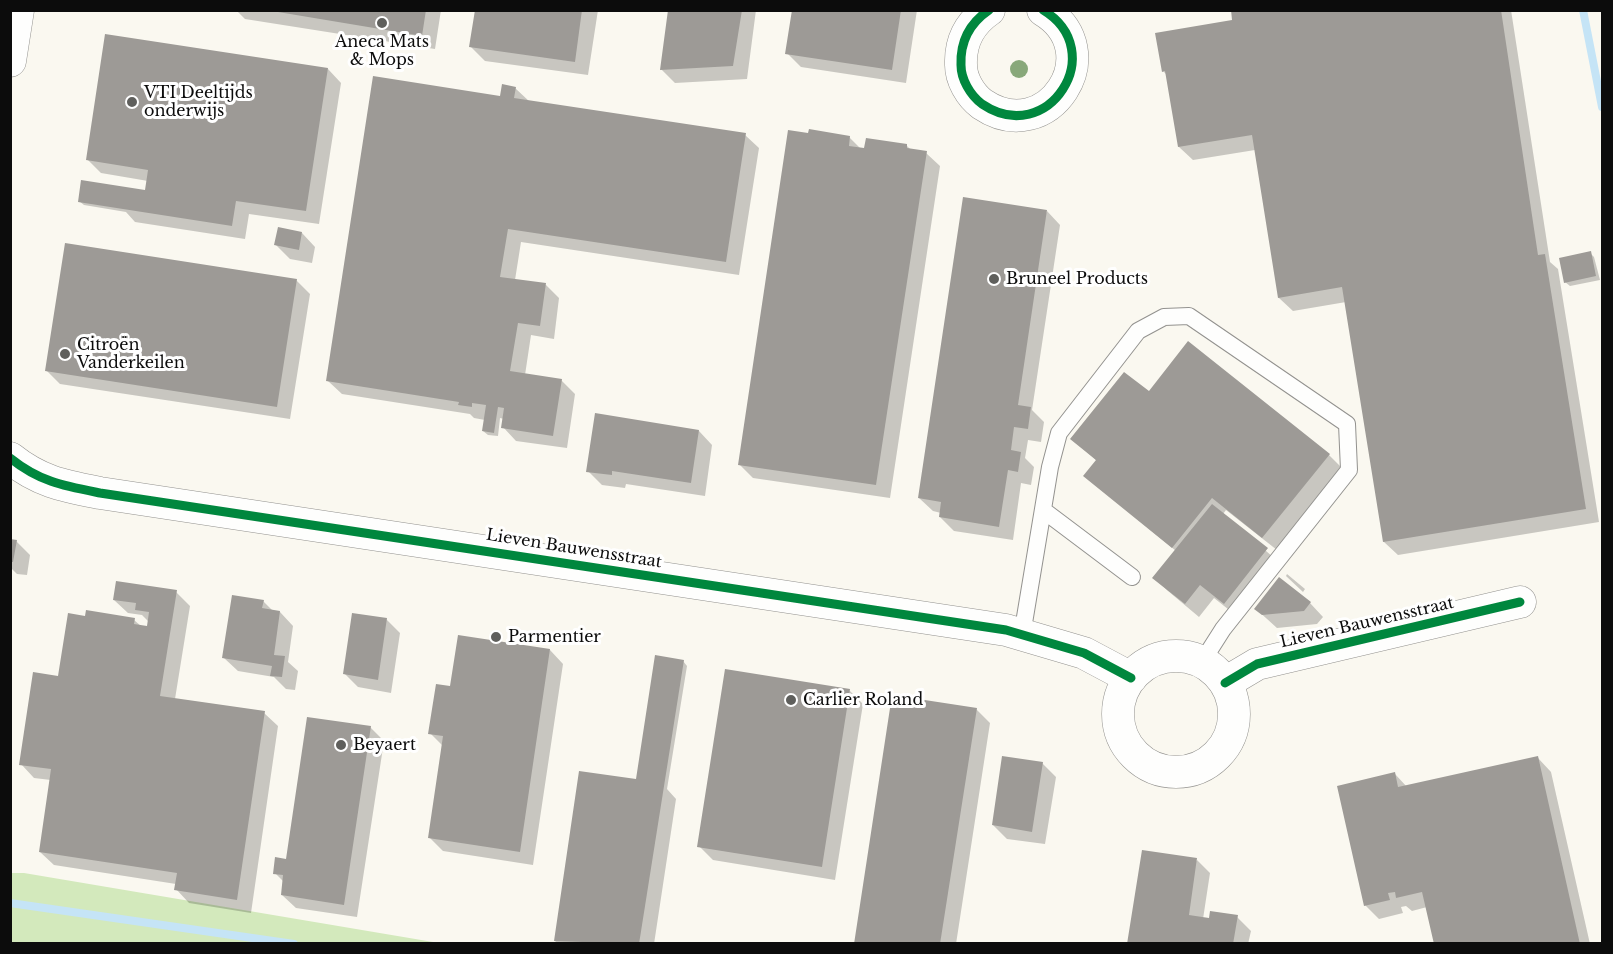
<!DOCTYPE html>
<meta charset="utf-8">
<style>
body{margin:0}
#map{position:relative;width:1613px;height:954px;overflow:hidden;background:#faf8f0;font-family:"Libre Baskerville",serif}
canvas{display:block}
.frame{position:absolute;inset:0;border:12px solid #0c0c0c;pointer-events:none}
</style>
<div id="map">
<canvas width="1613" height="954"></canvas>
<div class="frame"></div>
</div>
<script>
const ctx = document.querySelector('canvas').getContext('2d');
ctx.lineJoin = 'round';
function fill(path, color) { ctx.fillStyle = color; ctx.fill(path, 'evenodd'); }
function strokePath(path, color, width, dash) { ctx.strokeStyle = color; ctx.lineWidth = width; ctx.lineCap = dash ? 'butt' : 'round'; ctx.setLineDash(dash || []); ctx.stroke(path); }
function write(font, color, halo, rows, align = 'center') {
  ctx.font = font + ' "Libre Baskerville",serif'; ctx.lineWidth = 6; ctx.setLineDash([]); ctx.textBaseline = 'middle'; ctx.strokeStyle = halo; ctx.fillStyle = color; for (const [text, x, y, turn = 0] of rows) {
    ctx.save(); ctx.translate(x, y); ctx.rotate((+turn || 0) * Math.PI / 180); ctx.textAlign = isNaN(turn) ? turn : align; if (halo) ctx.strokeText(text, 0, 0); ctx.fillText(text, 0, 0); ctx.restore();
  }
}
fill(new Path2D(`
 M11,873H24L439,943H11Z`), '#d3e9bc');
fill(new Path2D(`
 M236,10H441L435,49L245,19Z
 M476,10H598L588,75L485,61L471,47Z
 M670,10H756L747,79L675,83L661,69Z
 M794,10H917L906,83L801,67L787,53Z
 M1232,10H1511L1550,262L1558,269L1599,522L1398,555L1384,542L1346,302L1293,311L1279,298L1255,150L1193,160L1179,147L1168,76L1163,71L1234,22Z
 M328,69L341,83L319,224L249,214L245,239L135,222L126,212L84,205L79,201L146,192L148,181L101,173L88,160Z
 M515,88L530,102L745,135L759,148L739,275L521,242L515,280L546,285L559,298L554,339L531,335L525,375L561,380L575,394L567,448L516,441L503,427L504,419L500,418L498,436L488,435L483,431L485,420L474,418L470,414L342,394L328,381L502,97Z
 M849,137L861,149L907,146L911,150L926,153L940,166L890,498L753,478L739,464Z
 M1047,211L1060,225L1032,410L1044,422L1041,442L1028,440L1025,458L1034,467L1031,485L1021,483L1013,540L954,531L940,517L941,513L933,511L919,498Z
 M302,233L315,247L312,263L290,259L276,245Z
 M1590,253L1594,257L1600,280L1570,286L1565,282Z
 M296,280L310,294L290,419L60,384L46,370Z
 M1149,394L1329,455L1342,468L1277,550L1226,510L1223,514L1280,563L1238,617L1214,598L1199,617L1168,591L1154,578L1176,551L1085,476L1097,461L1072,439Z
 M699,431L712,445L705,496L626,484L625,488L602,485L588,471Z
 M10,541H16L30,555L27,575L17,574L10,567Z
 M1287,574L1305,589L1303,592L1286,576Z
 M176,592L190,606L175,699L264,713L278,726L251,913L189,903L176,889V884L54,865L40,852L51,780L34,778L21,764L87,617L134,620L141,626L148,627L149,622L142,615L128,613L114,600Z
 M263,601L273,611L280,612L293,626L288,662L298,671L295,690L286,689L274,677L238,671L224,658Z
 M1310,603L1323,617L1317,624L1277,628L1256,609Z
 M386,619L400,633L391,693L358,687L344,673Z
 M550,650L563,664L533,865L443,851L429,837L443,746L430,733L452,688Z
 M683,661L687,666L667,789L676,799L654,944H558L555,941L640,782Z
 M849,690L863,704L835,880L713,860L699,846Z
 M976,709L990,723L956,944H856Z
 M370,727L384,741L357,917L296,908L282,895L284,882L275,873L287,860Z
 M1538,758L1551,772L1590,944H1435L1427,907L1412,911L1406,906L1401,907L1403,913L1379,919L1365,905L1395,774L1407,787Z
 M1042,763L1056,777L1045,844L1007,839L993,825Z
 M1197,860L1210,873L1203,919L1237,917L1251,931L1248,944H1129Z`), '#0003');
strokePath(new Path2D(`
 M1583,10L1602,107
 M10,903L294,944`), '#c5e4f6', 8);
fill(new Path2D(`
 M266,10H426L422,36Z
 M475,10H582L575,62L469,47Z
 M668,10H742L733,66L660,70Z
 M792,10H901L892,70L785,54Z
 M1231,10H1501L1538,255L1545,254L1586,509L1383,542L1342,287L1278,298L1252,135L1178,147L1165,71L1162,72L1155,33L1232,20Z
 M105,34L328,68L306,211L236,201L232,226L78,202L81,180L145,190L148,170L86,160Z
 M373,76L500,96L502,84L516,87L514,98L746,133L726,262L508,229L500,277L546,283L540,326L518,323L510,371L562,379L553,436L501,428L504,408L498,407L494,433L482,431L486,405L472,403V407L458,405L459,402L326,381Z
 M809,129L850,136L849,146L864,148L866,138L907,144V148L927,151L876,485L738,465L788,130L808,133Z
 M963,197L1047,210L1018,405L1031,407L1028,429L1014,427L1011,450L1021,452L1018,472L1008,470L999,527L939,517L941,502L918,498Z
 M278,227L302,232L299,250L274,245Z
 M65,243L297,279L277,407L45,371Z
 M1591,251L1596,276L1564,283L1559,258Z
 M1188,341L1330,454L1262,538L1212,498L1172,548L1083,476L1096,460L1070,439L1124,372L1149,391Z
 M595,413L699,430L691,483L612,471V475L586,472Z
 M1212,504L1268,548L1224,604L1200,585L1185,604L1152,578Z
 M10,539L17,540L13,562H10Z
 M1279,577L1311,602L1304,611L1262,615L1254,609Z
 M116,581L177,590L160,696L265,711L237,900L174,890L177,873L39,852L51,769L19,765L33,672L58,676L68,613L85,616L86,610L135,618L134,624L147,626L149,612L135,610L136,603L113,600Z
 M232,595L264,600L262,608L280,611L274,655L285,656L282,677L270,676L272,666L222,658Z
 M352,613L387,618L378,680L343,674Z
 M458,635L550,649L520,852L428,838L443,736L428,734L436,684L450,686Z
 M655,655L684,660L639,944L554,941L579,771L636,779Z
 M725,669L850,689L822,867L697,847Z
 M892,695L977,708L940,944H854Z
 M307,717L371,726L344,905L281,895L283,875L273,874L275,857L286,859Z
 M1002,756L1043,762L1032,832L992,825Z
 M1538,756L1580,944H1434L1422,892L1396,898L1395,892L1388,893L1390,900L1364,906L1337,786L1395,772L1398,787Z
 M1142,850L1197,858L1189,915L1209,918L1210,911L1238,915L1233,944H1127Z`), '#9d9a96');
const service = new Path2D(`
 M1043,510L1132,577
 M1022,635L1050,467L1059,433L1138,331L1164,317L1189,316L1347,424L1349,470L1223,629L1202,662`);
const minor = new Path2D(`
 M989,10C970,23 960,41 961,65C961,79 970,95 982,104C1048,149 1111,51 1043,10
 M10,61L18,10
 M10,458C40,482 64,486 100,493L1006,630L1084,653L1131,678
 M1118 714a58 58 0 1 1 116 0a58 58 0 1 1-116 0Z
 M1225,683L1257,664L1520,602`);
strokePath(service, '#93928f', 18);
strokePath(minor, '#93928f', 33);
strokePath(service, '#fefefd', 16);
strokePath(minor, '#fefefd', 32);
strokePath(new Path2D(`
 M989,10C970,23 960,41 961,65C961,79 970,95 982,104C1048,149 1111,51 1043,10
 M10,458C40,482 64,486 100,493L1006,630L1084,653L1131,678
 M1225,683L1257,664L1520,602`), '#00873e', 9);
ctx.fillStyle = '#88a87a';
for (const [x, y] of [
 [1019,69]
]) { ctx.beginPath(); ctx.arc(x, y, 9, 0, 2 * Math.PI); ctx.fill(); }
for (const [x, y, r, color] of [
 [382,23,6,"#5f5f5c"],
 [132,102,6,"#5f5f5c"],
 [994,279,6,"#5f5f5c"],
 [65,354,6,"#5f5f5c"],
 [496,637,6,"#5f5f5c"],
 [791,700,6,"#5f5f5c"],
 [341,745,6,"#5f5f5c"]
]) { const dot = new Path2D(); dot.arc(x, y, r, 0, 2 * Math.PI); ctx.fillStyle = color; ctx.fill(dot); strokePath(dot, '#fff', 2); }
write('16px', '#0c0c0c', '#fff', [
 ["Aneca Mats",382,42,"center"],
 ["& Mops",382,60,"center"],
 ["VTI Deeltijds",144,93],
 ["onderwijs",144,111],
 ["Bruneel Products",1006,279],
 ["Citroën",77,345],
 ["Vanderkeilen",77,363],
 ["Parmentier",508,637],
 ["Carlier Roland",803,700],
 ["Beyaert",353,745]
], 'left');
write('16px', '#0c0c0c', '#fff', [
 ["Lieven Bauwensstraat",574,549,9],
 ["Lieven Bauwensstraat",1367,623,-13]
]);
</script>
